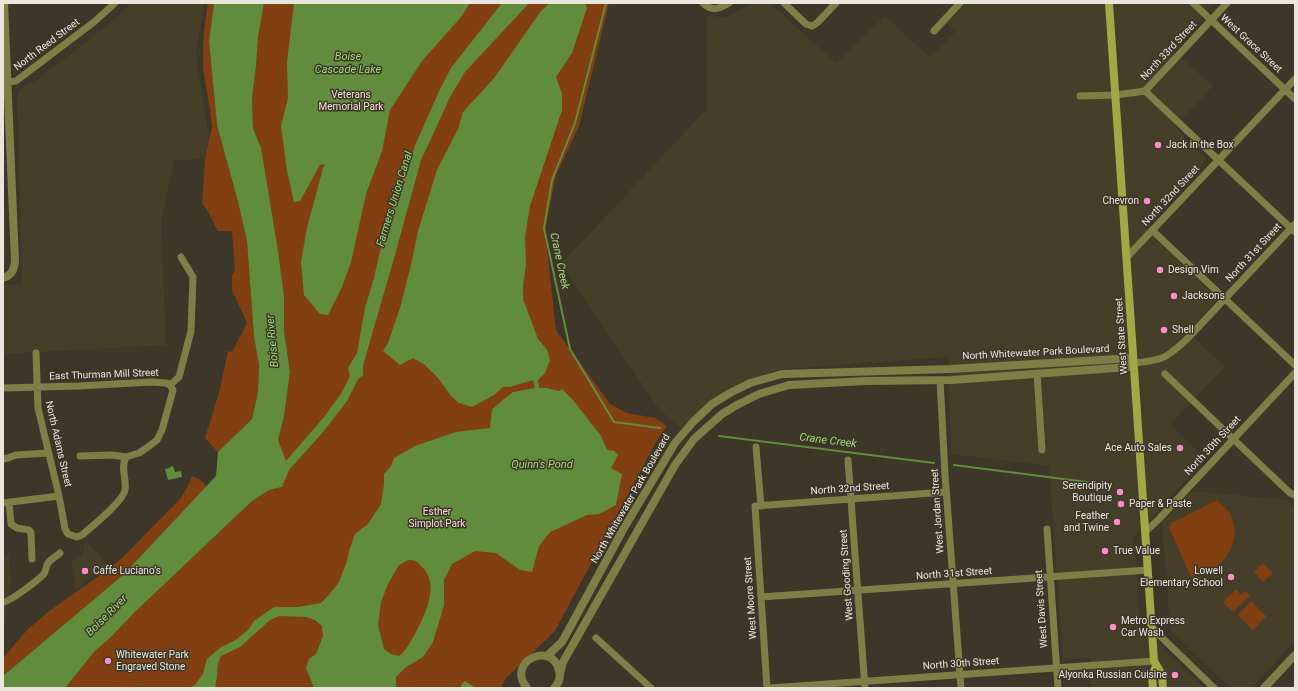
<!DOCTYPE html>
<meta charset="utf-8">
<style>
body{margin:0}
#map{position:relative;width:1298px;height:691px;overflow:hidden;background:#3c3729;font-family:Roboto,sans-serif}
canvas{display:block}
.frame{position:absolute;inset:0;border:4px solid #e9e6dd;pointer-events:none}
</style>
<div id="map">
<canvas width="1298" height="691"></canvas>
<div class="frame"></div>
</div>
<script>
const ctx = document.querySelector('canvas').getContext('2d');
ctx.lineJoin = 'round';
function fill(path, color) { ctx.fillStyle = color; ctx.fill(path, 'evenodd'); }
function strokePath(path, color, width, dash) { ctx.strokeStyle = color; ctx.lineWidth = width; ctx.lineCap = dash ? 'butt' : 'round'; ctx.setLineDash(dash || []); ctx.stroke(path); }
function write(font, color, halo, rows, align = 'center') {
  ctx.font = font + ' Roboto,sans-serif'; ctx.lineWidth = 3; ctx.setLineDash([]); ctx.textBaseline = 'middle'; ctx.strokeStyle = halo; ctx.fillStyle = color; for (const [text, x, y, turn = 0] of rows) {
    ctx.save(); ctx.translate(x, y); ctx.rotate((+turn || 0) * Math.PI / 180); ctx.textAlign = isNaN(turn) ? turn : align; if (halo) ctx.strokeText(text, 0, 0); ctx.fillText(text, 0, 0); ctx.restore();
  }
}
fill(new Path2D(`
 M132,3H204L196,54L209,136L205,159L175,160L161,220L166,345L3,354V285L22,284L17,99L18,92L22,88L37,80L105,27Z
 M754,3H770L836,63L885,16L930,58L955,32L947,23L966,3H1215L1172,50L1213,86L1175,127L1207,160L1144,228L1218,299L1188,332L1225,367L1170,424L1206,459L1134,537L1140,626L1204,688H1091L1089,658L1063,660L1049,466L951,454L948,357L824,366L777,370L730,388L702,407L681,429L659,409L561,264L706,110L707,16L726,17Z
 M3,170L7,260L3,267Z
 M1192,491L1286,500L1295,509V641L1252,688H1231L1170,630L1162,523Z
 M87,541L107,565L76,589L71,562L80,557L84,549V544Z
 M3,555H9L11,579L3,637Z`), '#453e29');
fill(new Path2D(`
 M208,3H214L209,41L217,125L238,202L247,241L254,337L259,365L258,392L252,419L218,452L205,438L220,389L228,351L232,352L247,323L232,290V276L235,270L232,231H218L207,210L202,203L205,159L212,127L210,110L203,68V53L204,31Z
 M264,3H609L579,126L556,175L545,231L556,330L610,404L627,413L655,418L667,426L656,442L555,631L506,678L501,688H65L94,652L111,637L135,612L252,501L269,490L282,487L281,448L278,440L284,417L290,372L284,331V297L259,142L253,128L252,99L256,66L258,37Z
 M192,476L199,479L207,486L124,574L3,676V658L28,629L48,612L96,578L122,558L180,499L187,488Z
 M1217,500C1221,504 1227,509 1230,514C1241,535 1231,558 1211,570C1206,574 1197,575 1191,577L1169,528L1171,523Z
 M1263,563L1273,573L1263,582L1254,572Z
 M1236,589L1241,595L1245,591L1250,595L1233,612L1223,602Z
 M1251,601L1266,616L1253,630L1238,615Z`), '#824012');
fill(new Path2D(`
 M214,3H264L258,37L256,66L252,99L253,128L261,148L278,251L284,297V331L290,372L284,417L278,440L286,461L324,417L341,394L350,376L348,368L357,353L365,308L374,278L382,243L392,210L416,143L441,87L451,68L502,3H529L465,72L450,97L430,141L421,160L393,262L370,341L363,366V375L358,379L347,401L323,432L289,470L282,487L269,490L252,501L135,612L111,637L94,652L65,688H3V676L124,574L216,476L218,452L252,419L258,392L259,365L254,337L247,241L238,202L217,125L209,41Z
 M294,3H470L461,17L422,61L390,110L382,151L366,194L351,262L342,287L328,315L320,314L304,295L301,262L307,228L323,168L325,164L320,165L300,201L294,202L287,171L281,126L288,98L287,62Z
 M550,3H585L587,8L572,53L556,77L562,94V110L530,206L525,237L526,264L523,285V299L538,339L547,350L550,360L545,373L538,380L539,388H547L559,391L562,389L573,400L601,436L607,450L614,451L618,455L611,468L622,474L616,505L599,514L587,515L550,532L539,546L532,572L520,570L496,553L475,551L452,564L444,580V605L433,642L423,657L406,667L396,677V688H314L306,668L309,659L316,654L323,636L322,626L315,620L306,617L279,616L270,620L240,647L221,656L218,663L217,676L215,688H190L195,685L203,674L207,659L220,648L237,639L249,629L254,621L274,607H298L321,603L329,595L339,582L346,564L350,548L355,534L368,524L381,504L384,484V474L391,466L394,458L415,446L456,432L490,428L492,409L513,392L535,388L533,380L510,387H503L494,395L472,407L459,403L451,396L438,378L425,365L413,358L400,365L383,351L388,343L400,308L411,265L418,231L437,170L458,129L463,112L495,77L541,11ZM408,560C415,560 417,561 421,566C441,583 425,615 415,634C410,642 407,650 399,656L391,654L384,649L378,625L381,602L388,584L399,565Z
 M173,466L175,472L181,471L182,477L168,480L165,469L170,468V467Z
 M465,681L476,688H461V685Z`), '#618c3d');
strokePath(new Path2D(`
 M606,3L575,123L552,180L544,228L570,349L614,422L660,428
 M719,436L934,463
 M954,465L1087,482`), '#618c3d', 2);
strokePath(new Path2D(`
 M703,3C712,12 719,9 729,3
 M784,3L806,24L812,26L817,23L836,3
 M1193,3L1295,99
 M934,31L960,3
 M3,83L16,81L94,22L115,3
 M1145,91L1295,232
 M1080,96L1116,95L1145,91L1227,3
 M1153,231L1295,365
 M1127,257L1295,79
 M36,353L38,408L59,496L65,529L68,534L77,537L82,535C92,526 122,503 125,490C127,479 120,468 126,457
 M1134,363C1164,360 1167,358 1188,338L1295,224
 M1037,374L1042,450
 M1165,374L1290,493L1295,495
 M940,380L945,474L961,688
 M170,385L179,377L191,331L193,277L181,257
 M3,388L79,386L152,382L166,383L170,385
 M756,447L761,506
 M80,456L112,455L126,457L139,453L148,447L157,440L162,430L172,394L173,390L170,385
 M3,459L8,458L16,455L48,453
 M848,460L865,688
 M9,502L11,524L17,528L29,530L31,533L32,559
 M3,503L59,496
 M1047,529L1058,688
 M1145,532L1159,519L1295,373
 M761,597L1148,570
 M3,602C10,602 38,580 44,574C46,571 46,566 48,563C51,559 57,556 60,553
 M1152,628L1214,688
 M596,638L651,688
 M767,688L755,506L946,492
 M770,688L1154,661`), '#7c8046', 7);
strokePath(new Path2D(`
 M3,278C12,275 14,270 15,261L4,3
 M547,656L562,642L624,528L675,443L693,422L712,404L730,393L750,383L782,374L951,369L1117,359L1127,358L1134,363L1129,367L952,380L865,381L789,385L759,394L737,405L722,414L694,439L675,465L567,655L563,662L560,674
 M527,688C505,661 553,640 559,671C561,677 559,683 554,688
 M1264,688L1295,655`), '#7c8046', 8);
strokePath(new Path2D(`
 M1109,3L1154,661L1162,675L1163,688
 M1153,688L1152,676L1156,666`), '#a2a846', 8);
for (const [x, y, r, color] of [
 [1158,145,4,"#fb8fc5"],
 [1147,201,4,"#fb8fc5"],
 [1160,270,4,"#fb8fc5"],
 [1174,296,4,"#fb8fc5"],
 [1164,330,4,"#fb8fc5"],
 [1180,448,4,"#fb8fc5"],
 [1120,492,4,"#fb8fc5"],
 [1121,504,4,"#fb8fc5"],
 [1117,522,4,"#fb8fc5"],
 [1105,551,4,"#fb8fc5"],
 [85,571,4,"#fb8fc5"],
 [1231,577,4,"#fb8fc5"],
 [1113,627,4,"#fb8fc5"],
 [108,661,4,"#fb8fc5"],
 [1175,675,4,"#fb8fc5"]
]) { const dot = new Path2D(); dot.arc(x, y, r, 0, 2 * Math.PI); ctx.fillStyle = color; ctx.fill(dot); strokePath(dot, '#3c3729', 1.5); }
write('10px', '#e9e6dd', '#3c3729', [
 ["West Grace Street",1251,44,43],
 ["North Reed Street",47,45,-37],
 ["North 33rd Street",1169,51,-47],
 ["North 32nd Street",1171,196,-47],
 ["North 31st Street",1254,253,-47],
 ["West State Street",1122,336,-94],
 ["North Whitewater Park Boulevard",1036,353,-3],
 ["East Thurman Mill Street",104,375,-2],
 ["North Adams Street",58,444,77],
 ["North 30th Street",1213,446,-47],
 ["North 32nd Street",850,489,-4],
 ["North Whitewater Park Boulevard",631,499,-60],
 ["West Jordan Street",938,511,-94],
 ["North 31st Street",954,574,-4],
 ["West Gooding Street",847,575,-94],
 ["West Moore Street",751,598,-94],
 ["West Davis Street",1042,609,-94],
 ["North 30th Street",961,664,-4]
]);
write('10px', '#f5ded2', '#3c3729', [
 ["Veterans",351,95],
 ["Memorial Park",351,107],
 ["Esther",437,512],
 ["Simplot Park",437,524]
]);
write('10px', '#e9e6dd', '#3c3729', [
 ["Jack in the Box",1166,145],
 ["Chevron",1139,201,"right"],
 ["Design Vim",1168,270],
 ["Jacksons",1182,296],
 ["Shell",1172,330],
 ["Ace Auto Sales",1172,448,"right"],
 ["Serendipity",1112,486,"right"],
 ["Boutique",1112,498,"right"],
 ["Paper & Paste",1129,504],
 ["Feather",1109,516,"right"],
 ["and Twine",1109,528,"right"],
 ["True Value",1113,551],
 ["Caffe Luciano’s",93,571],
 ["Lowell",1223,571,"right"],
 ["Elementary School",1223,583,"right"],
 ["Metro Express",1121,621],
 ["Car Wash",1121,633],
 ["Whitewater Park",116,655],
 ["Engraved Stone",116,667],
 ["Alyonka Russian Cuisine",1167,675,"right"]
], 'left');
write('italic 11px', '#a1dc73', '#3c3729', [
 ["Boise",348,57],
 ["Cascade Lake",348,70],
 ["Farmers Union Canal",395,199,-73],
 ["Crane Creek",559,261,78],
 ["Boise River",273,341,-95],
 ["Crane Creek",828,441,7],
 ["Quinn's Pond",542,465],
 ["Boise River",107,616,-45]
]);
</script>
